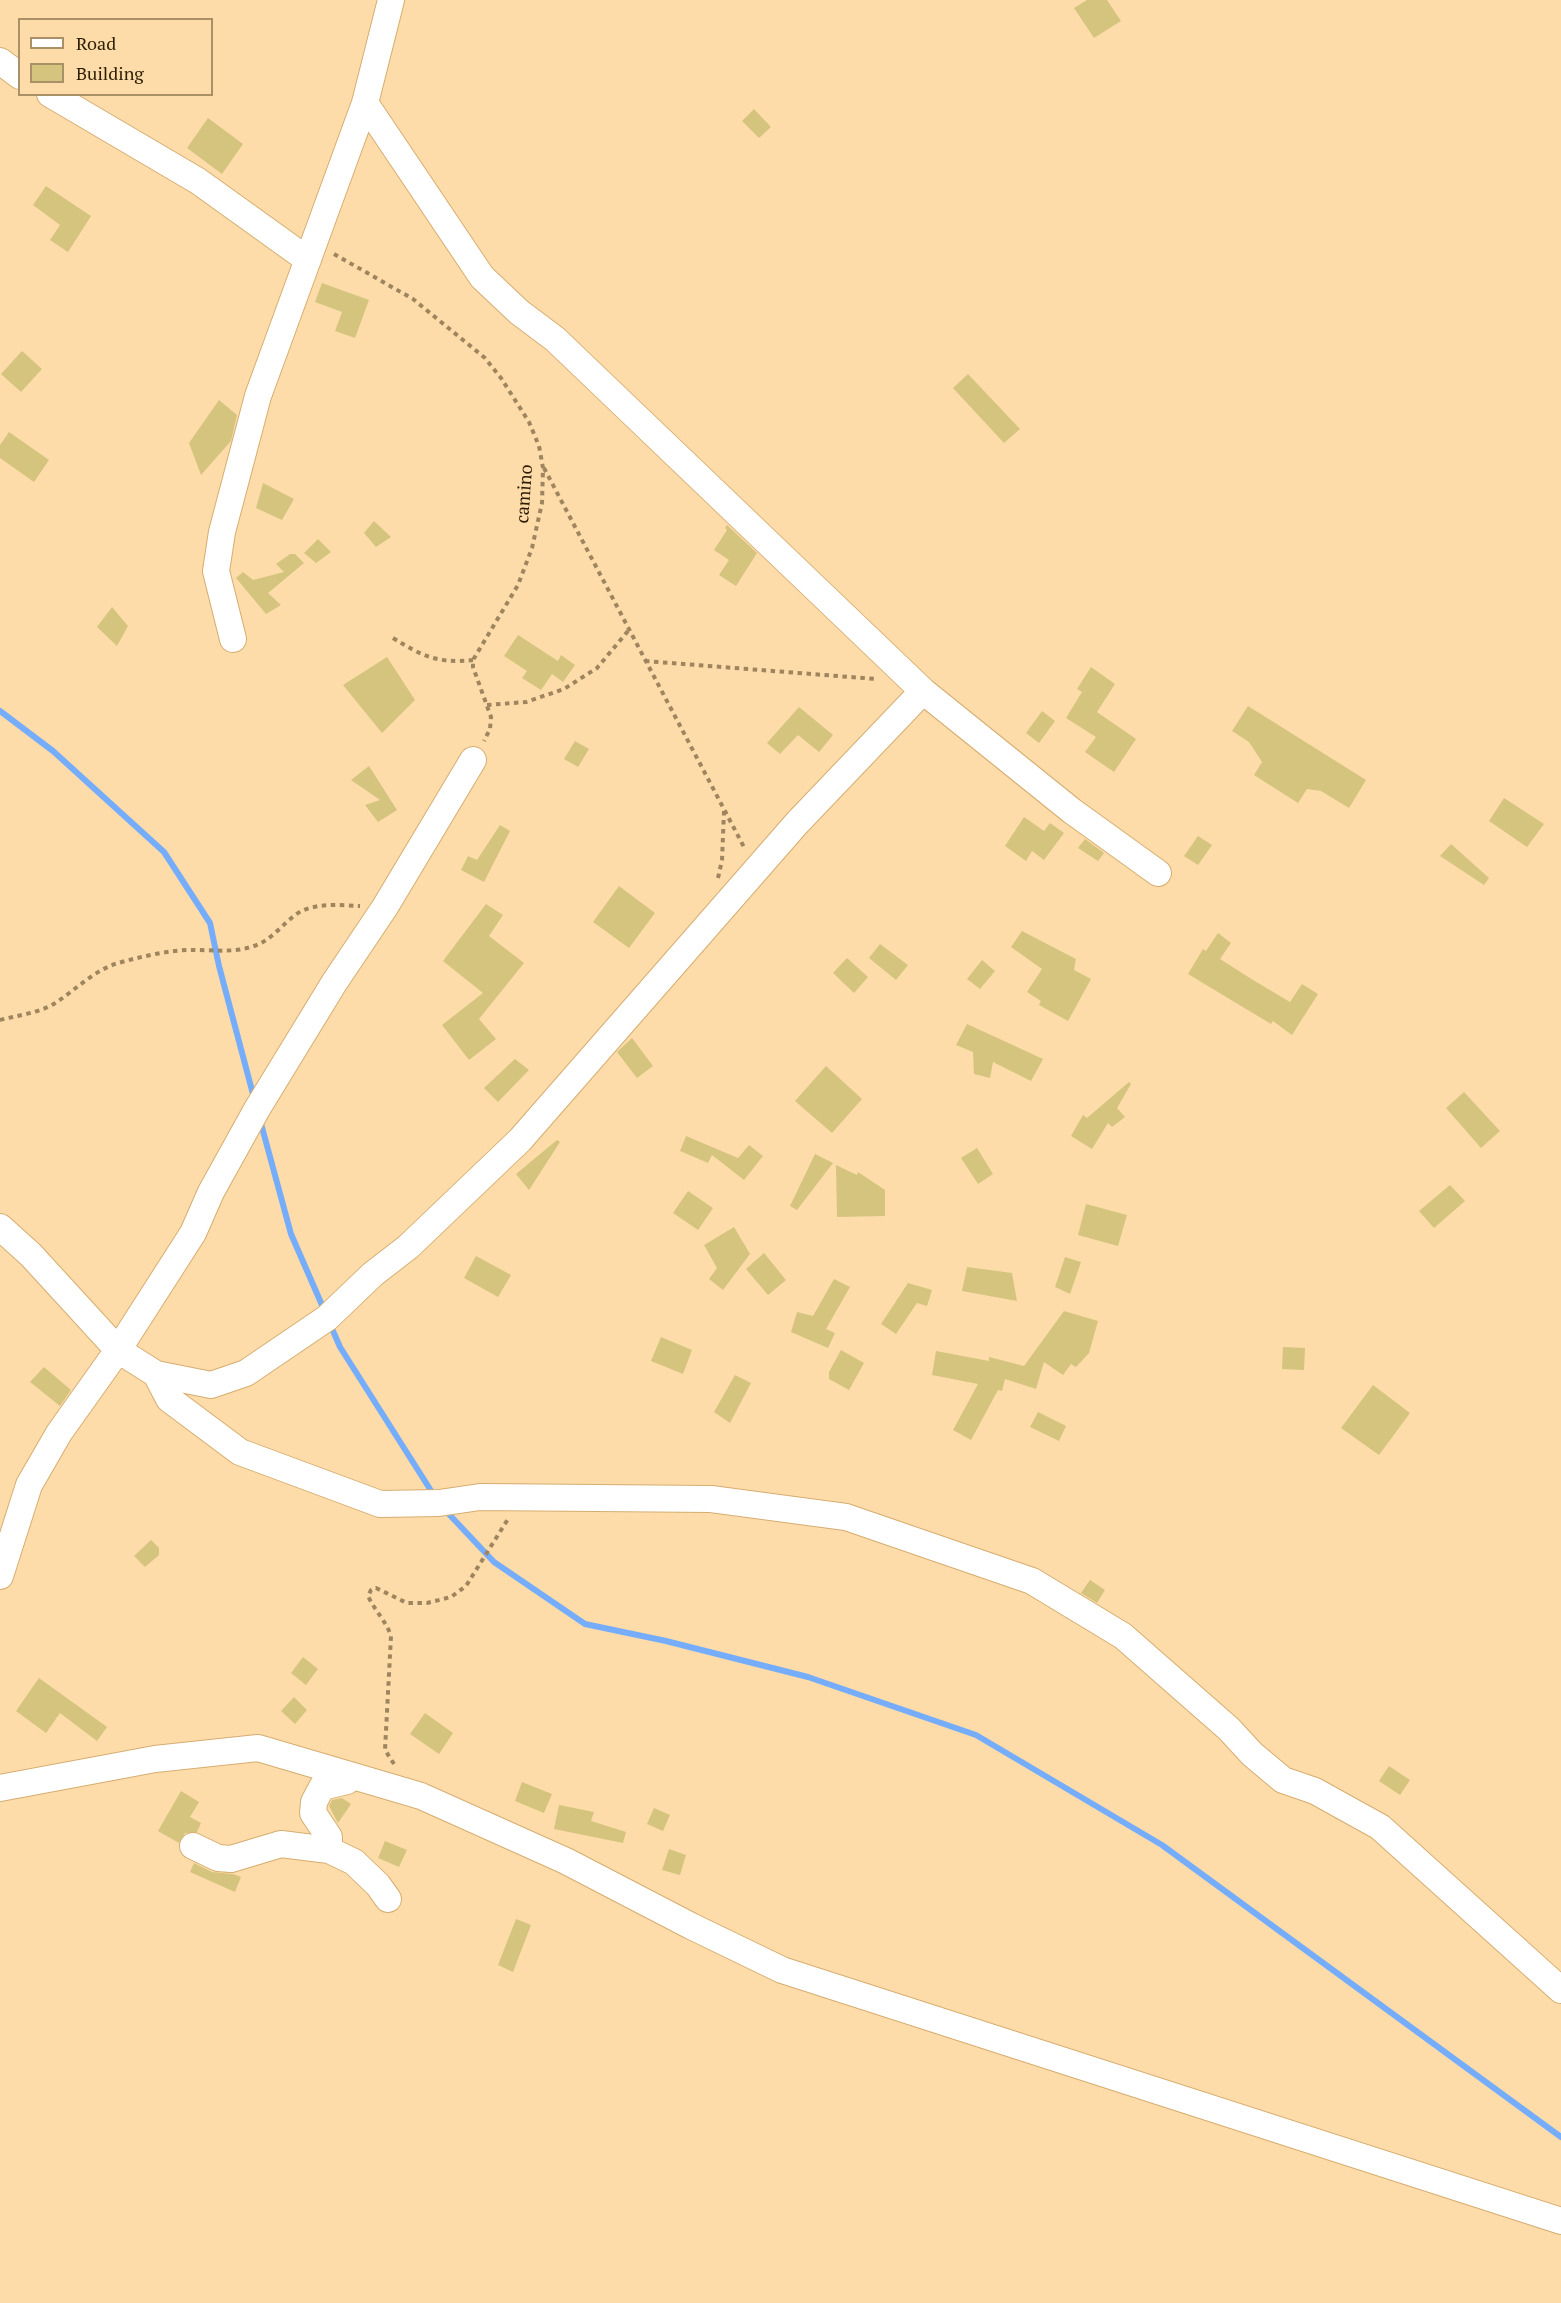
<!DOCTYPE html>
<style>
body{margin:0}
#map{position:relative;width:1561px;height:2303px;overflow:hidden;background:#fddcaa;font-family:"PT Serif",serif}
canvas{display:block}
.legend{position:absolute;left:18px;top:18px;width:195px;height:78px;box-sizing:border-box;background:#fddcaa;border:2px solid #a99067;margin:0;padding:8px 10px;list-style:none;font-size:18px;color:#2c1d03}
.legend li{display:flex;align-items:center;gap:12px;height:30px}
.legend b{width:30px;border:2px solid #a99067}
</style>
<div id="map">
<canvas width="1561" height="2303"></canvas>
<ul class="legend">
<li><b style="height:8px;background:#fff"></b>Road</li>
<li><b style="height:16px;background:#d4c47d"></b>Building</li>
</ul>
</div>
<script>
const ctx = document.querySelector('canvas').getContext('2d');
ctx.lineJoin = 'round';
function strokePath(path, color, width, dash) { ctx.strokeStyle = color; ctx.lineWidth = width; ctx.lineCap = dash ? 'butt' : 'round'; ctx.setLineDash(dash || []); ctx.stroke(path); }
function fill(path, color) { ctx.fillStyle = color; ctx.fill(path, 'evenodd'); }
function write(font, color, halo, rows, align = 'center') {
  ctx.font = font + ' "PT Serif",serif'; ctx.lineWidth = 5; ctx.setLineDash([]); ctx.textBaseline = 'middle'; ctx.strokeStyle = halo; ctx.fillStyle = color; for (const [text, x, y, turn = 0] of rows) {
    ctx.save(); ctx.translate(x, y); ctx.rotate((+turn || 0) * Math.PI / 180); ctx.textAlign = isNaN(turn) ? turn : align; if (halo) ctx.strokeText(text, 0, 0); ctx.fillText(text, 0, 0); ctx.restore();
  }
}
strokePath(new Path2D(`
 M0,711L53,751L164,852L210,923L219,966L254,1098
 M260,1120L291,1234L325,1312
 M330,1324L340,1347L435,1497
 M445,1510L494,1562L585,1624L666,1641L808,1677L976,1735L1162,1845L1561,2137`), '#76adfa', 6);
fill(new Path2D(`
 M1087,0H1107L1121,21L1094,38L1074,8Z
 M754,109L771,127L759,138L742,121Z
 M208,118L243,144L222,174L187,148Z
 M46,186L91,216L68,252L50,240L60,225L33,205Z
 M322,283L369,300L355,338L335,331L342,312L315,302Z
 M22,351L42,369L21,392L1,374Z
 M968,374L1020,429L1004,443L953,388Z
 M219,400L237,415L231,441L201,475L189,443Z
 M9,432L49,460L34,482L0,458V445Z
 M263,483L294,499L282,520L256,508Z
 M374,521L391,537L376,547L364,533Z
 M727,525L757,553L736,586L719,575L729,560L714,550L727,530L725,528Z
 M318,539L331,552L316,563L304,553Z
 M290,554H295L304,563L268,593L281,605L266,614L236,578L243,572L253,580L284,572L276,564Z
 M112,607L128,626L117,646L97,627Z
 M518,635L558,661L561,655L575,665L563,682L552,674L541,690L522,678L527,671L504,656Z
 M387,657L415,700L382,733L343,685Z
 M1091,667L1115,684L1097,712L1136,739L1114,772L1085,752L1096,737L1066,718L1082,692L1077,689Z
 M1248,706L1366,780L1349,808L1321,791L1307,789L1298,803L1254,775L1262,762L1249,742L1232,731Z
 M799,707L833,735L819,752L798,735L780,754L767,743Z
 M1042,711L1055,721L1039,743L1026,733Z
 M575,741L589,749L578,767L564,759Z
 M369,766L397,810L378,822L365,805L380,800L351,780Z
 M1504,798L1544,824L1527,847L1489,821Z
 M1024,817L1044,831L1050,823L1064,833L1044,860L1032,851L1026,861L1005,846Z
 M500,825L510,831L484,882L461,870L468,856L477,860Z
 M1198,836L1212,845L1198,865L1184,856Z
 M1085,839L1104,853L1098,861L1078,848Z
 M1451,844L1489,878L1484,885L1440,856Z
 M619,886L655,913L629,948L593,922Z
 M486,904L503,915L489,936L524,963L479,1019L496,1039L469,1060L442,1025L483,993L443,961Z
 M1022,931L1076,959L1074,970L1091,979L1068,1021L1039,1005L1041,1001L1027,992L1042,969L1011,947Z
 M1218,933L1231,943L1220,959L1253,980L1290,1002L1302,984L1318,994L1292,1035L1273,1021L1271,1024L1188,974L1203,949L1206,951Z
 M880,944L908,965L896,980L869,958Z
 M847,958L868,977L854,993L833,973Z
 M982,960L995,971L980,989L967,979Z
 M967,1024L1043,1059L1031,1081L993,1062L990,1078L974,1074L973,1052L956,1045Z
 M632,1038L653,1066L637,1078L617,1052Z
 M515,1059L529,1070L498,1102L484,1088Z
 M826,1066L862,1099L832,1133L795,1101Z
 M1129,1082L1131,1084L1117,1108L1125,1117L1112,1127L1108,1123L1092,1149L1071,1136L1083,1115L1087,1118Z
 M1464,1092L1500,1131L1481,1148L1446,1108Z
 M686,1136L738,1158L749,1145L763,1156L744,1180L712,1155L708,1163L680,1151Z
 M557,1140L560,1142L529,1190L516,1174Z
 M977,1148L993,1174L978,1184L961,1158Z
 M815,1154L833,1163L797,1210L790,1206Z
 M836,1165L857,1175L858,1172L885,1190V1216L837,1217Z
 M1450,1185L1465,1201L1434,1228L1419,1211Z
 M688,1191L713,1208L698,1230L673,1213Z
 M1086,1204L1127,1215L1118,1246L1078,1235Z
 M734,1227L750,1254L723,1290L709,1279L717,1268L704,1245Z
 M764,1253L786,1280L768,1295L746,1269Z
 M476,1256L511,1275L498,1297L464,1278Z
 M1065,1257L1081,1262L1070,1294L1055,1287Z
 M967,1267L1012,1273L1017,1301L962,1291Z
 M834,1279L850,1287L826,1329L835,1333L828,1348L791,1332L797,1312L813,1316Z
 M908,1283L932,1290L927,1306L917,1303L896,1334L881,1324Z
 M1064,1311L1098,1321L1089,1353L1076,1367L1071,1364L1063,1375L1044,1362L1036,1389L1005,1379L1002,1391L998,1390L971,1440L953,1430L978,1384L932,1375L936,1351L989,1361V1357L1024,1366Z
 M661,1337L692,1350L683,1374L651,1361Z
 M1283,1347L1305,1348L1304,1370L1282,1369Z
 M841,1350L864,1363L849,1390L829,1379V1372Z
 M44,1367L71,1390L60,1406L30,1382Z
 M735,1375L751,1383L730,1423L714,1412Z
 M1373,1385L1410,1413L1379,1455L1341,1428Z
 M1038,1412L1066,1426L1059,1441L1030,1427Z
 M151,1540L159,1548V1555L145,1567L134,1556Z
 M1090,1580L1105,1590L1097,1603L1081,1593Z
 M303,1657L318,1669L306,1685L291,1673Z
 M39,1678L107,1727L97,1741L60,1713L46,1733L16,1711Z
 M294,1697L307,1710L295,1724L281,1711Z
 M425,1713L453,1733L439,1754L410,1734Z
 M1389,1766L1410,1780L1400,1795L1379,1781Z
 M522,1782L552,1794L544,1813L515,1801Z
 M181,1791L199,1802L190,1817L201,1823L197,1832L185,1833L179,1843L158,1831Z
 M342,1798L351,1804L338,1823L329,1806L332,1800Z
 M559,1805L594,1812L591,1821L626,1832L623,1843L554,1829Z
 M654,1808L670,1815L663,1831L647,1824Z
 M385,1841L407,1850L399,1867L378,1858Z
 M669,1849L686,1855L680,1875L662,1870Z
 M194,1863L212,1872L233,1874L241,1877L235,1892L190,1872Z
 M516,1919L531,1925L513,1972L498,1965Z`), '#d4c47d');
const minor = new Path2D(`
 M0,61L20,76
 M50,94L198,181L308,260
 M365,103L482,277L519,312L555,339L923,691L1072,811L1158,873
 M233,639L216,571L222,532L258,396L365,103L391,0
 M0,1227L31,1255L118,1350L156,1374L211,1385L246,1373L327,1318L373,1274L408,1247L520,1140L797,823L923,691
 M156,1374L169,1399L240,1452L380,1504L439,1503L480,1497L711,1499L846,1517L1032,1581L1123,1636L1229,1729L1252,1754L1283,1780L1315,1791L1380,1827L1561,1990
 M0,1576L29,1485L59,1433L118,1350L193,1233L211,1192L257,1109L334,983L385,907L473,760
 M0,1788L155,1759L258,1748L421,1796L566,1861L691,1926L782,1970L1561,2221
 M193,1846L218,1858L231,1859L281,1844L329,1850L354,1862L378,1885L388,1899
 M329,1850V1837L313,1813L314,1802L322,1787L347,1781L353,1776`);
strokePath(minor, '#d6ad70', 28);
strokePath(new Path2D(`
 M334,254L413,299L485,358L501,378L529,422L539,446L543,468L542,503L532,548L518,585L473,660V667L491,717L490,729L484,741
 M544,468L745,849
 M393,638C422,656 438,664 473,660
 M645,661L876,679
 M487,705L526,702L564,689L597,668L628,631
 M718,878L722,860L724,811
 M0,1020C19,1015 40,1013 57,1002C76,989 95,970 118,963C140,957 172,949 195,950C215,950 234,953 254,946C270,941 281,926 294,916C311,902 339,905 360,906
 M394,1764L385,1750L391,1636C386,1621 375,1611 368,1596L371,1590L376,1588L407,1603H427L451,1597L466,1586L508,1519`), '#9e855e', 4, [4.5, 4.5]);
strokePath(minor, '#fff', 26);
write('18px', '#2c1d03', '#fddcaa', [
 ["camino",525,494,-86]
]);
</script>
